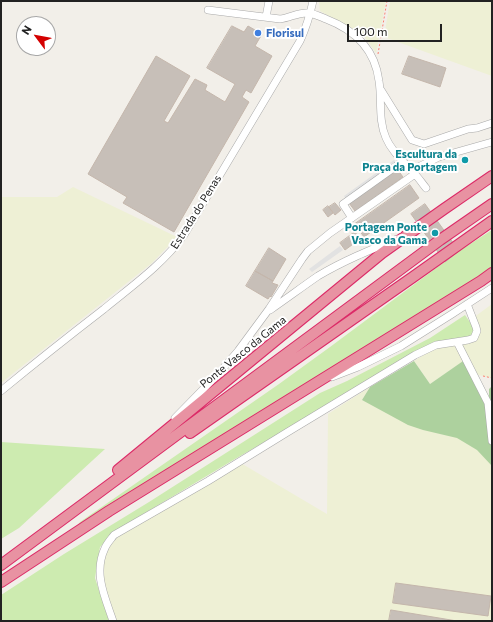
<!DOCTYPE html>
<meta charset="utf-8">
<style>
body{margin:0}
#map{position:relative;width:493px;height:622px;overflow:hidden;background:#f2efe9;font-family:Commissioner,sans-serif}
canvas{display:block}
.frame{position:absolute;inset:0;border:2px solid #222;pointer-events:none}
.north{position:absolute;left:16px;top:16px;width:40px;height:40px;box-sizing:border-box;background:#fff;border:1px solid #a7a7a7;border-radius:50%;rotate:302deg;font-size:11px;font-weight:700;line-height:16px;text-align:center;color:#222}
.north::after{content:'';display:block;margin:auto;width:14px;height:18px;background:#d40000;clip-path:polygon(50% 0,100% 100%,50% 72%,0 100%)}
.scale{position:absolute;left:347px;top:24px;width:95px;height:18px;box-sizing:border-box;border:2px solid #222;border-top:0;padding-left:5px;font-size:12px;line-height:14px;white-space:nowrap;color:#222;-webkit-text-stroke:3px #fff;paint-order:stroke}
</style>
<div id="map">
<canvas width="493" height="622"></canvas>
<div class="frame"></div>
<div class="north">N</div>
<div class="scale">100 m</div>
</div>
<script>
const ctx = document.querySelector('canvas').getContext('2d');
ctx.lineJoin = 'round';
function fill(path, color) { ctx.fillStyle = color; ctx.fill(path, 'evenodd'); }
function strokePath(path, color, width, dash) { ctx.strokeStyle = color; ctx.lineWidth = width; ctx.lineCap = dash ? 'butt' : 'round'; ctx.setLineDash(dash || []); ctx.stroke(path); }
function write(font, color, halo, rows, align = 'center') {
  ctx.font = font + ' Commissioner,sans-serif'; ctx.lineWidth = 4; ctx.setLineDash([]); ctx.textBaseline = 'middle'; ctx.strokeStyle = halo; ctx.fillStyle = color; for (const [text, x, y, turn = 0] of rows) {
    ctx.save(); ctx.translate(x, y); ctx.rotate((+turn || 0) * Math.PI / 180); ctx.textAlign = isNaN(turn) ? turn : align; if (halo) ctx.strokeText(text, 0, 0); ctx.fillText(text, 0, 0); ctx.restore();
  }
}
fill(new Path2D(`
 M319,1H386L376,53L363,35L320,11Z
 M390,1H490L492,3V76L384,37Z
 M73,187L177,237L152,263L1,383V197H57Z
 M492,304V378L474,374L466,360L430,384L414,361L432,350L473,338V318Z
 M370,387L362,400L461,432L492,463V621H113L102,588L101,559L114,535L239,462L327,514L328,414Z`), '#eef0d5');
fill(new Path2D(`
 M492,230V268L427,312L77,526L80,522L279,384L330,347L459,251Z
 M465,315L474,328L471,336L436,343L235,459L120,528L100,547L95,578L109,621H1V615L2,614L1,613V595L64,554L149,502L320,393L347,381L430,338Z
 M1,442L105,449L19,528L1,539Z`), '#cdebb0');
fill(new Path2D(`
 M466,359L489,402V389L492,386V466L477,450L457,438L423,430L408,425L362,400L370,387L414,361L430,384Z`), '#add19e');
fill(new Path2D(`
 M394,160L397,163L346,199L344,196Z
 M340,246L343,250L312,272L309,269Z`), '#e2e2e2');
const building = new Path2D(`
 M232,26L244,32L248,26L262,34L255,46L272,56L251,93L246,90L242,97L249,102L174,232L123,203L127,197L88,174L156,56L190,76L164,121L168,123L195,79L207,85L205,90L225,102L235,84L207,68Z
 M409,56L446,68L440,87L402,74Z
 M397,169L403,177L355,211L349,203Z
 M410,185L419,198L364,237L355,224Z
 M335,203L341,210L335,215L329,207Z
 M425,204L459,251L445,262L411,214Z
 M328,206L333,213L328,217L323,210Z
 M355,232L360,239L345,250L340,243Z
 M269,248L286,259L273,281L255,271Z
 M255,271L273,281L272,283L278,285L271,297L270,296L268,299L246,286Z
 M396,583L491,596L488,616L393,603Z
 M391,610L457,621H389Z`);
fill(building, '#c7bfb8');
strokePath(building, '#c4b6ab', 1);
const minor = new Path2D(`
 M208,10L280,19C290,18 298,12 309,13C315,14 321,17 326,19C355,30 375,49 379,81C382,100 378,120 386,138C392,152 403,161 413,172C418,177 422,183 426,188
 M266,17L269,1
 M381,90L412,140L424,144L468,129L477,128L492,123
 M412,170L439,157L492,142
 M352,218L343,204L402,162
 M270,310C286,299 302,287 318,276C343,261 370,250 397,239
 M457,342L488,403L492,441
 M332,377L358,367L401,346L452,314L492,288
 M1,391C35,363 69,336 104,309C132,286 162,265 184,235L300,41C306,28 310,15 313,1
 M175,418L218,374L238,351L269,309L302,259L308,251L330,233L415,174
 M113,621C105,597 93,573 105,548C107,543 111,539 114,535L208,481L286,433L415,355L436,345L468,340L474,338L477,331L476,327L467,304`);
const highway = new Path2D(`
 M190,433L413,277L492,221
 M118,470L382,253L444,209L492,176
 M1,565L440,240L492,204
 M1,582L109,511L481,281L492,273`);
strokePath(minor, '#a9a9a9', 8);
strokePath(highway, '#dc2a67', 12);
strokePath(new Path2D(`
 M378,54L387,1
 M483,376L492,378`), '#fa8072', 1, [2, 2]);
strokePath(minor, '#fff', 7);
strokePath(highway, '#e892a2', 10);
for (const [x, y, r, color] of [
 [258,33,4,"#3f7fe0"],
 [465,160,4,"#0f9aa8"],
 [435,233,4,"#0f9aa8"]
]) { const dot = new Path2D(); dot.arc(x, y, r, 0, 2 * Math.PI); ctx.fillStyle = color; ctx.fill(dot); strokePath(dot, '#fff', 1.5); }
write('bold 11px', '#366cbe', '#fff', [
 ["Florisul",266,33]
], 'left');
write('bold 11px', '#0d838f', '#fff', [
 ["Escultura da",457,154],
 ["Praça da Portagem",457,167],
 ["Portagem Ponte",427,227],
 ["Vasco da Gama",427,240]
], 'right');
write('11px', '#222', '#fff', [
 ["Estrada do Penas",196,212,-58],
 ["Ponte Vasco da Gama",243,352,-39]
]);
</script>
